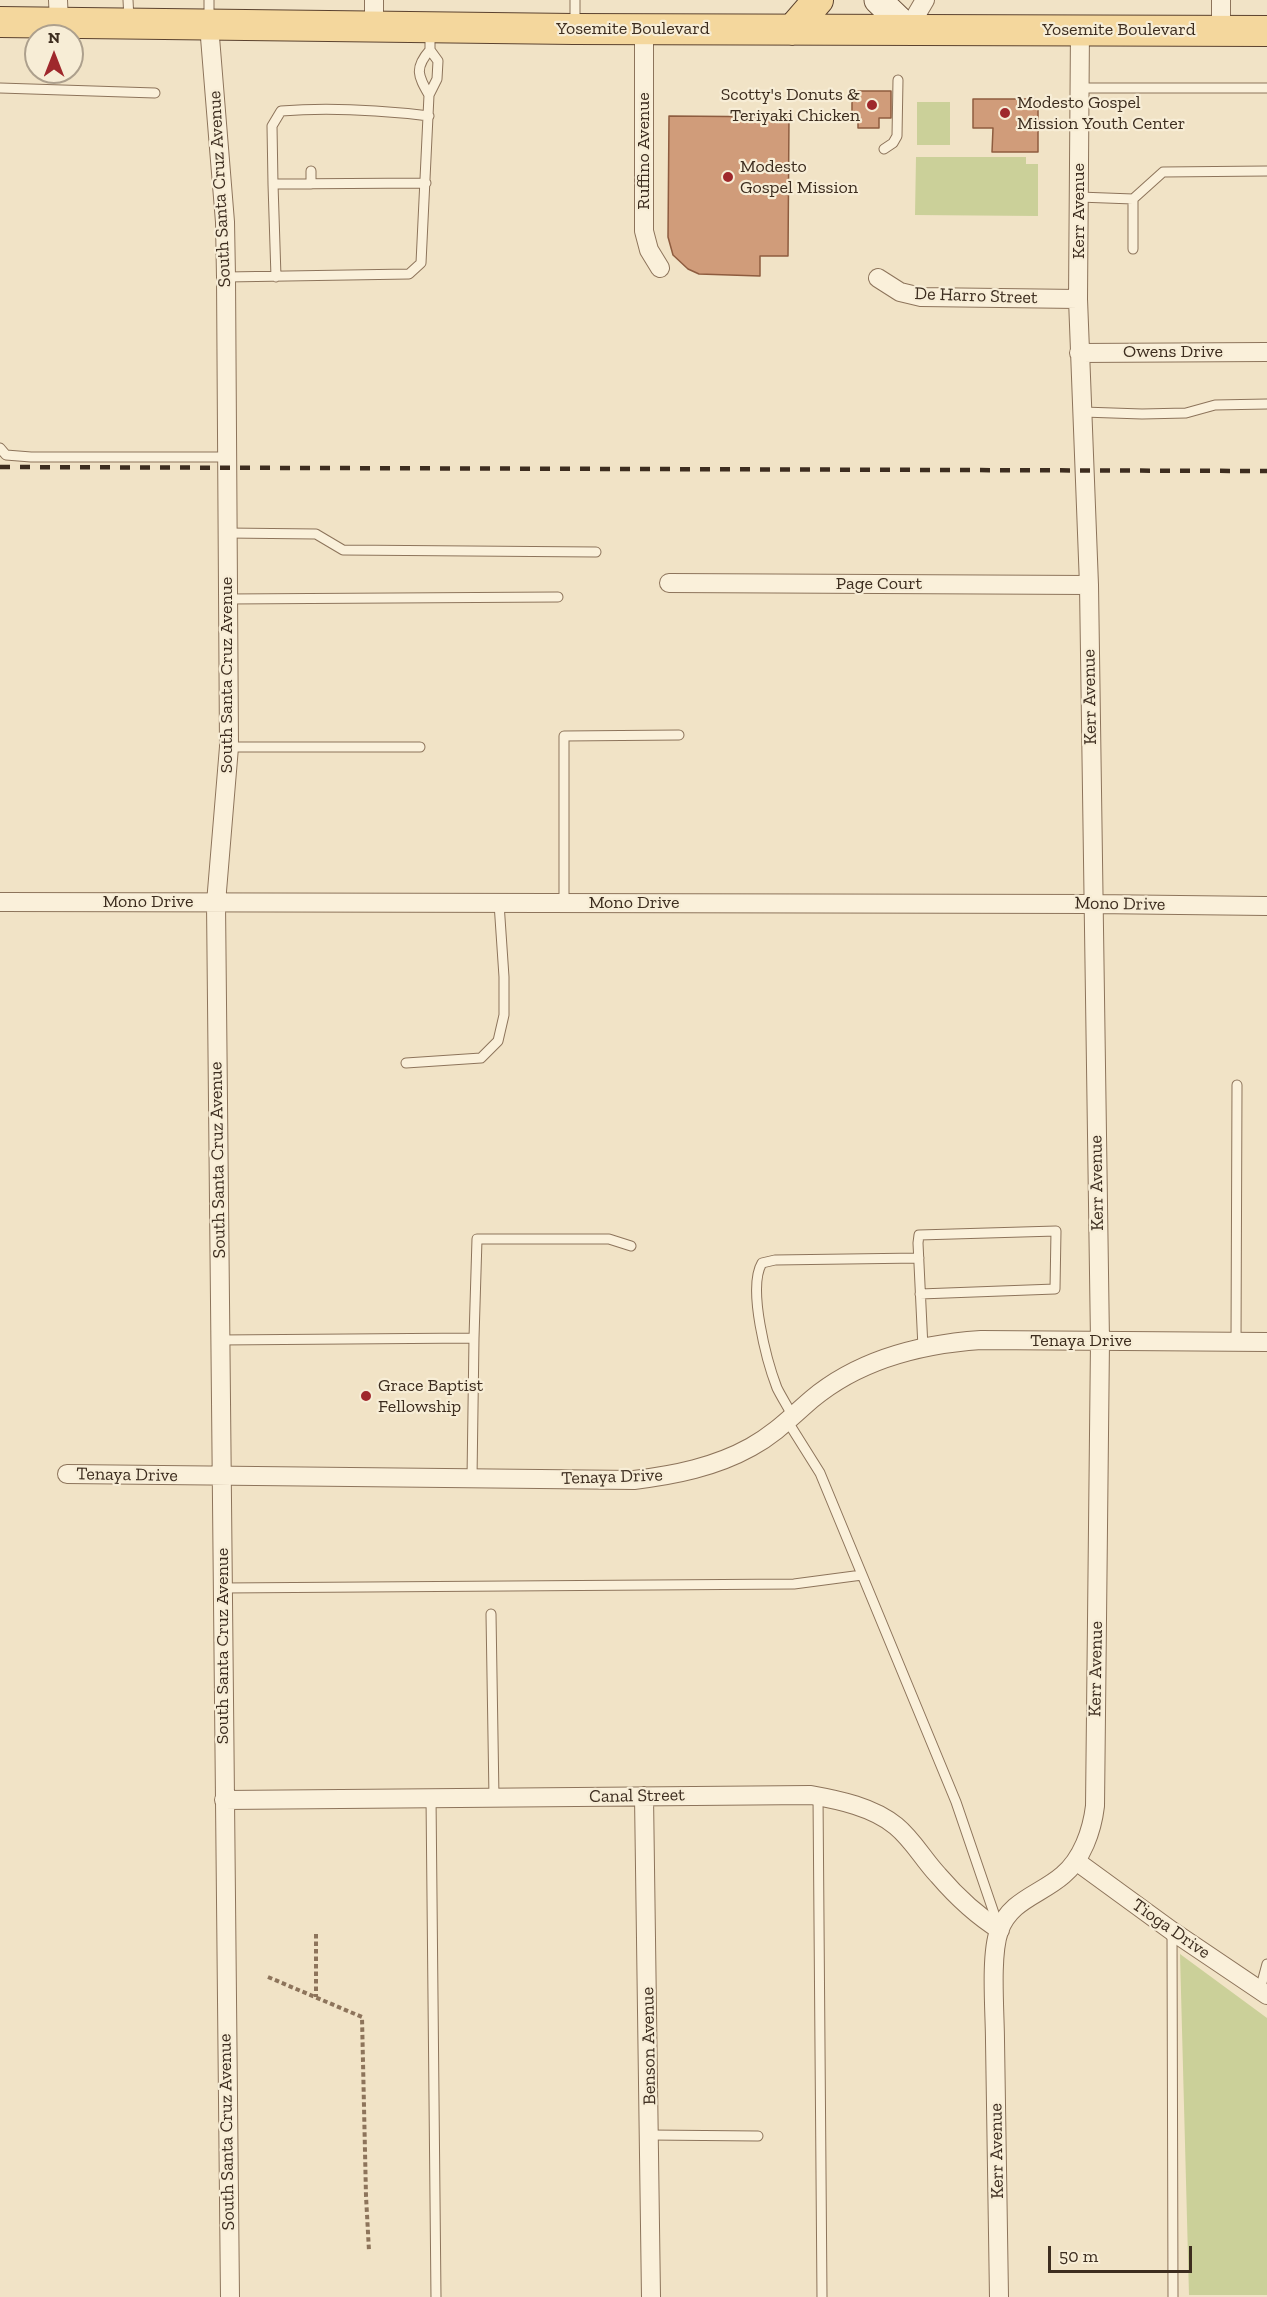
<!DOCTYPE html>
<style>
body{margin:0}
#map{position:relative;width:1267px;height:2297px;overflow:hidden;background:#f1e3c6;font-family:"Zilla Slab",serif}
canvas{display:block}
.north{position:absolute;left:24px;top:24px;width:60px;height:60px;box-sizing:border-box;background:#f7edd6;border:2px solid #ada08d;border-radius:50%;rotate:0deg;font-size:16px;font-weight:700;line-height:24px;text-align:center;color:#3d2d1f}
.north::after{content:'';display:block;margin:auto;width:21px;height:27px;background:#9f282c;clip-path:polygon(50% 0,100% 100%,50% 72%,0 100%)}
.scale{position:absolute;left:1048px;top:2246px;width:144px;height:27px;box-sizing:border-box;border:3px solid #3d2d1f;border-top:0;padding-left:8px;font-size:18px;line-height:21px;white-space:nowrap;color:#3d2d1f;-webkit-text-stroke:4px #f7edd6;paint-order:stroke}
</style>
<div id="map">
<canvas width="1267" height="2297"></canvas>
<div class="north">N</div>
<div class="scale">50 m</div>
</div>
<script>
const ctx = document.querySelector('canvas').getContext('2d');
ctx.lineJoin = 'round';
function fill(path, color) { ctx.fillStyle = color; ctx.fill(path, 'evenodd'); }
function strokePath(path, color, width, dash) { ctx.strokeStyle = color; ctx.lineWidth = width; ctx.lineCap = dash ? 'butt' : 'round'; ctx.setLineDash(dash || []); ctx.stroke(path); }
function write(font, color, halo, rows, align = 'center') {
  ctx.font = font + ' "Zilla Slab",serif'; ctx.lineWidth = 4.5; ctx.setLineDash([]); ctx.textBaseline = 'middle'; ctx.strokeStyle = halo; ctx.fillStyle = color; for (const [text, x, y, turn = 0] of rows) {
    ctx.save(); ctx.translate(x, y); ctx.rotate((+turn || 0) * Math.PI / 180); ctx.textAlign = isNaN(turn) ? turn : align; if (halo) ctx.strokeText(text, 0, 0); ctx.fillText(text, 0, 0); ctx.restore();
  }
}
fill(new Path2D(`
 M917,102H950V145H917Z
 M916,157H1026V164H1038V216L915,215Z
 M1180,1954L1267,2018V2295H1189Z`), '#cbd099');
const building = new Path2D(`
 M852,91H891V118H879V128H858V118H852Z
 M973,99H1038V152H992L993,128H973Z
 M669,116L789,117L788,256H760V276L699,274L688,269L673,255L668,237Z`);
fill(building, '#d09c7a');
strokePath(building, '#8e5c3f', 1.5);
const service = new Path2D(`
 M128,0L129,19
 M209,20V0
 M575,25V0
 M0,88L155,93
 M1080,88H1267
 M429,95C418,76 414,68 430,50
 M884,149L893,143L897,136L898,80
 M311,171V184
 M273,184L272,126L281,111C331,107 379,110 429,116
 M1079,197L1133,199L1163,172L1267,171
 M1133,249V199
 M226,277L409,274L421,263L429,95L437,79L438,61L430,50V32
 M276,277L273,184L426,183
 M1083,412L1142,414L1186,413L1215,405L1267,404
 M0,448L6,455L31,457H227
 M227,533L316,534L343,550L596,552
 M228,599L558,597
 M229,747H420
 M564,903V736L679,735
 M406,1063L481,1058L498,1041L504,1015V977L499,903
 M920,1294L1055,1289L1056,1231L919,1235L918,1243L923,1348
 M474,1338L477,1239H609L631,1246
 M220,1340L474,1338L472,1478
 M1236,1342L1237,1085
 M793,1417C788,1407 782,1398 777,1388C767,1362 747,1288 762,1263L775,1260L919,1258
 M788,1422L820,1473L956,1802L998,1925
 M223,1588L794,1584L862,1575
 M491,1614L494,1798
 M818,1796L822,2297
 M431,1797L436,2297
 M1172,1931L1173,2297
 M1260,1990L1267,1964
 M650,2135L758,2136`);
const minor = new Path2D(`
 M58,0L59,22
 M374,0V26
 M1221,0V31
 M209,25L225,222L226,277L229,747L216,903L230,2297
 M908,29L925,0
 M644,30V231L649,250L660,268
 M878,278L900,292L921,297L1078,299
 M1079,353L1267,352
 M669,583L1089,585
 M0,902L1093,904L1267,906
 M67,1474L634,1480C675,1475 715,1467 751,1447C776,1433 791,1417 812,1399C860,1359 921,1344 981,1340L1267,1342
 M644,1796L651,2297
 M224,1800L811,1795C839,1800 873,1807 896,1826C913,1840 923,1859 938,1875C956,1896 976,1915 1000,1930
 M1076,1861L1172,1931L1267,1995
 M999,2297C998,2212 996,2126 995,2041C995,2013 990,1956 999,1931C1010,1900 1040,1895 1063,1875C1082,1859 1092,1831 1095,1806L1100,1341L1089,585L1078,299L1080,29`);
const secondary = new Path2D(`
 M878,0L908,29`);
const primary = new Path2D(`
 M0,22L574,29L1267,31
 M792,30L818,0`);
strokePath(service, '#8d745b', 11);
strokePath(minor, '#8d745b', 20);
strokePath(secondary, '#6f553e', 29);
strokePath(primary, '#5b422f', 32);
strokePath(new Path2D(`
 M316,1934V1997
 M268,1977L362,2017L366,2196L369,2251`), '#8d745b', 4, [4.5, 3]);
strokePath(service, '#faf0da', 9);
strokePath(minor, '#faf0da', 18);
strokePath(secondary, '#faf0da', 27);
strokePath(primary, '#f4d79d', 30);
strokePath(new Path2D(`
 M0,467L1267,471`), '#3d2d1f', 4.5, [10, 10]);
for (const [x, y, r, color] of [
 [872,105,6,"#9f282c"],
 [1005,113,6,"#9f282c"],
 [728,177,6,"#9f282c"],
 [366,1396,6,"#9f282c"]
]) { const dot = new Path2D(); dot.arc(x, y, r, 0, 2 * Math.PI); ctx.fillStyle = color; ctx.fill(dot); strokePath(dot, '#f7edd6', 2); }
write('18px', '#3d2d1f', '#f7edd6', [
 ["Yosemite Boulevard",633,29],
 ["Yosemite Boulevard",1119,30],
 ["Ruffino Avenue",644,151,-90],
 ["South Santa Cruz Avenue",220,189,-93],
 ["Kerr Avenue",1079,211,-90],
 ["De Harro Street",976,296,2],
 ["Owens Drive",1173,352],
 ["Page Court",879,584],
 ["South Santa Cruz Avenue",227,675,-90],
 ["Kerr Avenue",1090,697,-91],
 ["Mono Drive",148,902],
 ["Mono Drive",634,903],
 ["Mono Drive",1120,904,1],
 ["South Santa Cruz Avenue",218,1160,-91],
 ["Kerr Avenue",1097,1183,-91],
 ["Tenaya Drive",1081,1341],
 ["Tenaya Drive",127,1475,1],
 ["Tenaya Drive",612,1477,-2],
 ["South Santa Cruz Avenue",223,1646,-90],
 ["Kerr Avenue",1096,1669,-89],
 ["Canal Street",637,1796,-1],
 ["Tioga Drive",1171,1929,35],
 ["Benson Avenue",649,2046,-91],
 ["South Santa Cruz Avenue",227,2132,-91],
 ["Kerr Avenue",997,2151,-91]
]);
write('18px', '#3d2d1f', '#f7edd6', [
 ["Scotty's Donuts &",860,95,"right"],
 ["Teriyaki Chicken",860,116,"right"],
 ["Modesto Gospel",1017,103],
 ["Mission Youth Center",1017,124],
 ["Modesto",740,167],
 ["Gospel Mission",740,188],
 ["Grace Baptist",378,1386],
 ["Fellowship",378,1407]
], 'left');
</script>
